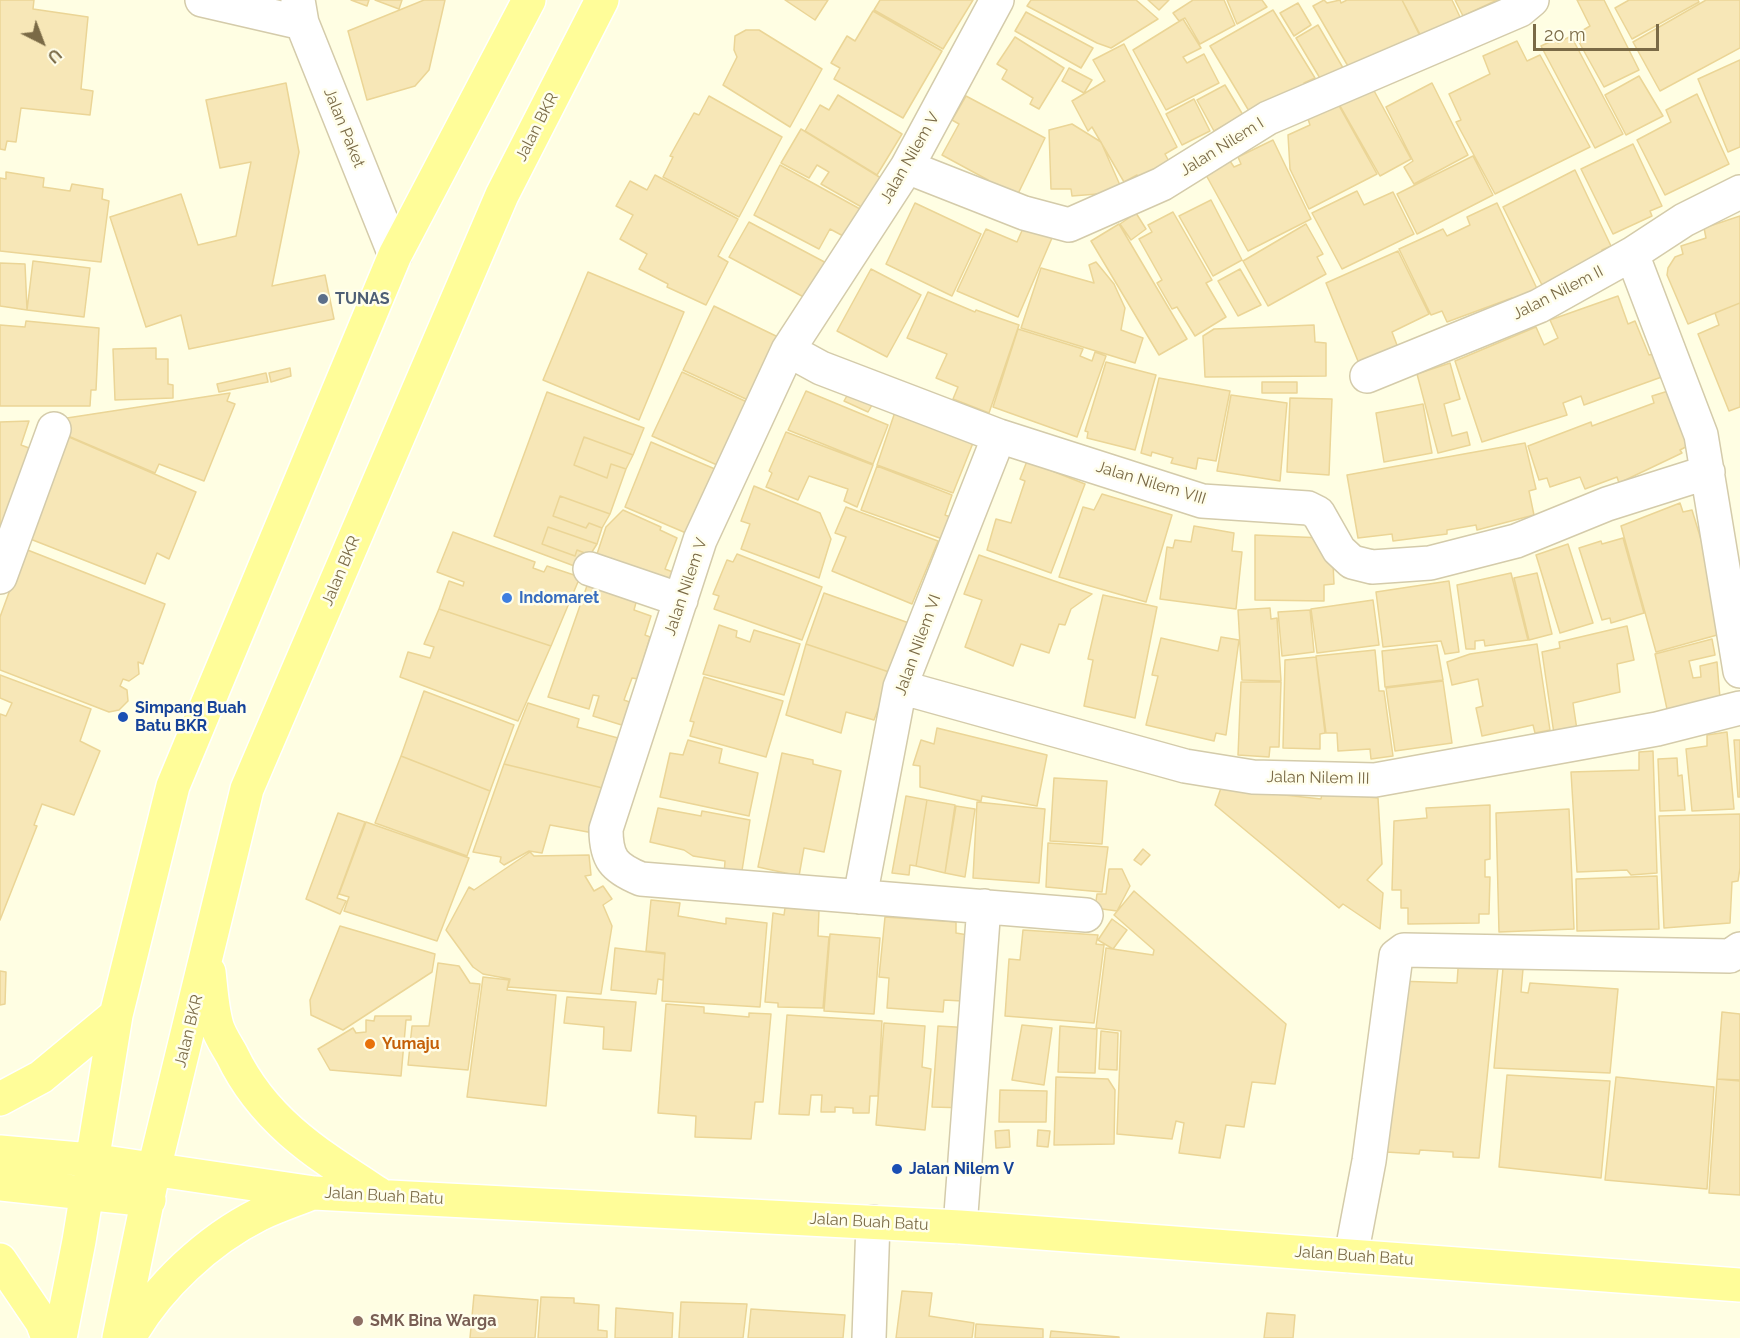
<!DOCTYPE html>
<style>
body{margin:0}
#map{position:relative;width:1740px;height:1338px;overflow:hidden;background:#fffee3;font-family:Raleway,sans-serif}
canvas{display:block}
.north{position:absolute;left:12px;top:12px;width:60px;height:60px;-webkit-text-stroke:4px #fffeeb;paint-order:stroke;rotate:138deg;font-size:16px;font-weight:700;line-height:24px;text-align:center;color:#7a6a46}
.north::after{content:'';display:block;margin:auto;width:21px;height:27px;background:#7a6a46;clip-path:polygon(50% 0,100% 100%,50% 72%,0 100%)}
.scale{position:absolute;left:1533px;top:24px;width:126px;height:27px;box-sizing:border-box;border:3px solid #7a6a46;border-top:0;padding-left:8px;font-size:18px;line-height:21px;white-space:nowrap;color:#7a6a46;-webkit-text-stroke:4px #fffeeb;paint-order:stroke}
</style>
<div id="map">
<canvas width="1740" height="1338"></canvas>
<div class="north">U</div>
<div class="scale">20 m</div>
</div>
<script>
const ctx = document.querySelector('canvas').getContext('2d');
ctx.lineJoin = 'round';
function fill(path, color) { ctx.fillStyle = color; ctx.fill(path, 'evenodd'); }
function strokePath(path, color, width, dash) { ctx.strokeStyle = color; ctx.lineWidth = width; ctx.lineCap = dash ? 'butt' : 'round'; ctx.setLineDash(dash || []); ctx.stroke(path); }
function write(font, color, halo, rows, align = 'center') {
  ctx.font = font + ' Raleway,sans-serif'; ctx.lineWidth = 5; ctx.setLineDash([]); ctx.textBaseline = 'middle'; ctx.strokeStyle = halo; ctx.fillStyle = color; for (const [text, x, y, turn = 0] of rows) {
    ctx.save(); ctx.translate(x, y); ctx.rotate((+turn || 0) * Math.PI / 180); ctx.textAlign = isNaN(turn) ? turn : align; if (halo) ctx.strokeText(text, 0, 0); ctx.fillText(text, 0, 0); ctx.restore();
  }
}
const building = new Path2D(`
 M0,0H34L33,9L88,17L81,89L93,91L90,115L21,108L16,142L7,141L5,150L0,149Z
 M351,0H369L367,6Z
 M375,0H402L399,9Z
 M424,0H445L429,70L415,86L367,100L348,31Z
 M785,0H828L815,20Z
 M880,0H973L943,49L874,10Z
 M1031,0H1136L1158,19L1111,48L1097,43L1027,6Z
 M1148,0H1169L1159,10Z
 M1193,0H1224L1235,25L1200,44L1185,18L1179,21L1173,13Z
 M1227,0H1262L1267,7L1237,24Z
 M1324,0L1327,3L1340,0L1341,3L1347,0H1402L1421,38L1352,73L1313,6Z
 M1402,0H1452L1460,17L1422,38Z
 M1455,0H1497L1463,16Z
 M1577,0H1604L1639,70L1604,87L1575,35L1590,26Z
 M1629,0H1698L1699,2L1632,39L1615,8Z
 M1706,0H1740V48L1660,91L1633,42Z
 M1298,3L1311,25L1294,36L1280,13Z
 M1273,10L1315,78L1304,83L1309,93L1249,111L1210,46Z
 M873,11L942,51L903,118L834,79L840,68L831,63L847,36L855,41Z
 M1026,12L1093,48L1081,68L1015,31Z
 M1183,19L1201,48L1183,57L1187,63L1204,54L1219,83L1166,110L1133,50Z
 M1318,25L1346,73L1324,85L1296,38Z
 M746,30H759L822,69L790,127L723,85L737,57L734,50L735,36Z
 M1571,36L1623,134L1595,148L1541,46L1556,39L1558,43Z
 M1015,37L1064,68L1039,109L1030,104L1033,98L1002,79L1007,70L997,64Z
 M1517,41L1527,61L1540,55L1590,147L1495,194L1456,122L1461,120L1449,94L1490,74L1483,56Z
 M1124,44L1177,147L1165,154L1172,167L1142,183L1137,175L1124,182L1092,127L1088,131L1072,101L1105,81L1093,60Z
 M1740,60V147L1728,152L1698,79Z
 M1069,68L1092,80L1084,93L1062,81Z
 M1639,76L1663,116L1626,135L1605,95Z
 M286,83L299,152L272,286L325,275L334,319L189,349L181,315L146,327L110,217L181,194L198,245L236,236L251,162L220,168L206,100Z
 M1432,83L1468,155L1414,184L1404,167L1413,161L1386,107Z
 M1225,85L1243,115L1214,131L1197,100Z
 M1372,87L1411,159L1380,176L1339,104Z
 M1697,94L1729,164L1665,195L1637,140L1671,122L1666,110Z
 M838,95L902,134L877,175L805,131L820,105L829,110Z
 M709,96L782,137L739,217L663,177L673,157L670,156L694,113L699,115Z
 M966,96L1045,138L1015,200L985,186L988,180L942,155L959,124L952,120Z
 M1194,99L1210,131L1182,145L1166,114Z
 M1338,104L1377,174L1309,209L1290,169L1288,135L1310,125L1308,119Z
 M1072,124L1101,142L1123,192L1072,196L1071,189H1051L1049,130Z
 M801,129L881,178L872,213L821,184L829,172L817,165L809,178L781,163Z
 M1273,140L1311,219L1248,251L1206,175L1230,161L1234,167L1241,164L1238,157Z
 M1633,144L1662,206L1650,211L1652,216L1613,234L1581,169Z
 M1473,156L1493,195L1417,234L1397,194Z
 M780,165L860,209L845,237L830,229L819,249L754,215Z
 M1575,170L1611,246L1602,250L1604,256L1542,285L1503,207Z
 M6,172L44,178L43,187L70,191L72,184L103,189L102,199L109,201L101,262L0,251V178L6,179Z
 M655,175L738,219L718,256L728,262L706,305L667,287L668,284L639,269L647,254L620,239L633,215L616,206L630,181L647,190Z
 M1357,191L1364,205L1393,192L1414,234L1342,269L1312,213Z
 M1211,200L1242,260L1213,276L1179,216Z
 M915,203L981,234L952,296L886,264Z
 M1497,203L1539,293L1515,304L1512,298L1447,322L1442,311L1431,315L1399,249L1443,229L1447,236L1470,225L1467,217Z
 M1173,212L1212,280L1206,283L1226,317L1195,336L1177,307L1172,309L1157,283L1162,280L1139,239L1152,232L1148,225Z
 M1136,213L1146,229L1131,240L1120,224Z
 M1740,216V303L1688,324L1667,275L1668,268L1675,257L1683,254L1681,246L1706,238L1704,228Z
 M749,222L832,266L813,302L729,257Z
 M1119,224L1187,339L1159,355L1091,241Z
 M1306,224L1323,254L1317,257L1326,274L1268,306L1243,261Z
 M1024,226L1052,238L1018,317L957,291L986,229L1017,242Z
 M1398,251L1429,314L1392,332L1400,353L1360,366L1326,283Z
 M33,261L90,268L84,317L27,310Z
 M1096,262L1114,284L1125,308L1121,330L1143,338L1135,363L1021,328L1041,268L1094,283L1089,265Z
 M0,263L25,264L27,310L0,306Z
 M871,269L921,295L887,357L837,331Z
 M1240,269L1261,305L1238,316L1218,281Z
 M588,272L684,312L639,420L543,380Z
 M928,292L975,312L976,310L1019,325L989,413L953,399L958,387L936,378L947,354L907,338Z
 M1618,296L1628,324L1635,321L1649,355L1663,351L1670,374L1584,405L1581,396L1563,403L1567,415L1482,442L1455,361L1536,327L1544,345L1558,338L1550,320Z
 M1740,303V407L1729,411L1698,334L1719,325L1715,313Z
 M714,306L778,337L748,400L683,370Z
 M26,321L99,328L96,390H91L90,406H0V325L25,327Z
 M1314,325L1315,342L1326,343V376L1205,377L1203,336L1214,329Z
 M1018,329L1083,349L1080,356L1092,361L1095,352L1106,356L1077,437L993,407Z
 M156,348V359H168V384L173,385V398L115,400L113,349Z
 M1106,362L1156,375L1135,450L1087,438L1088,432L1085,431Z
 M1450,363L1460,399L1444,404L1452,436L1467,432L1470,445L1438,453L1417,374Z
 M290,368L291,376L271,382L269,373Z
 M682,372L747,402L735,424L740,426L730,448L725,446L717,465L652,436Z
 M266,373L268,382L219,392L217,384Z
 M1159,378L1230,391L1216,461L1198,458L1196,469L1171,463L1173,458L1152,452L1151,456L1141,453Z
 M1262,382H1297V393H1262Z
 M852,387L876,398L868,412L844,401Z
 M1678,388L1697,441L1680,450L1682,453L1619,483L1617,477L1585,489L1580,477L1550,487L1547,478L1539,480L1528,446L1591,422L1592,426L1654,403L1652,396Z
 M806,391L888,425L873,464L788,430Z
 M547,392L644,428L633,455L584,437L574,465L607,478L611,464L626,469L610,514L560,496L553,516L586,528L589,523L602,528L597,544L548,527L542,544L575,556L577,550L590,555L585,570L494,536Z
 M230,393L227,401L235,404L204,481L159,464L155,473L61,433L67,418Z
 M1231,395L1287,403L1280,481L1217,471Z
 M1290,398L1332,399L1329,475L1287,472Z
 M1423,404L1432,453L1384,462L1376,413Z
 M895,412L973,443L953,493L877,465Z
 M29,421L21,445L37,451L0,531V422Z
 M786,432L873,465L857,507L844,501L848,489L809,476L798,500L766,487L772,473L769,471Z
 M62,434L196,492L169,559L157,553L145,584L20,535Z
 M584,437L633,455L626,469L611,464L607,478L574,465Z
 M651,442L715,469L686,533L625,507Z
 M1525,443L1536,489L1529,491L1534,515L1477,530L1476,525L1447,530V534L1393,541L1392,534L1358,538L1347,475Z
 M1027,461L1085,484L1051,573L987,550L996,519L1011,523L1025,481L1020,479Z
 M877,466L952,495L945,515L959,520L951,542L861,510Z
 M754,486L820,513L831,539L819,578L741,549L750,524L741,521Z
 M1102,494L1172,515L1146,602L1059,577L1083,507L1094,510Z
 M560,496L610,514L602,528L589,523L586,528L553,516Z
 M1680,503L1683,512L1692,510L1702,543H1706L1728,632L1656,652L1621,526Z
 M846,507L938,541L912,604L832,571L846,537L835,533Z
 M623,510L661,527L660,530L677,538L665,569L686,577L679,597L593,566L606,527Z
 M1194,526L1234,533L1232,551L1242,552L1236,609L1160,599L1167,547L1173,548L1175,540L1191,542Z
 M548,527L597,544L590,555L577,550L575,556L542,544Z
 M453,532L535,562L533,568L544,572L547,566L580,577L551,646L439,609L449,581L463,586L464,582L437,572Z
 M1255,535L1323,538L1332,542L1334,584L1324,585V601L1255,600Z
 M1623,538L1644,613L1611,623L1610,618L1602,620L1579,548L1601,541L1602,544Z
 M1568,544L1593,623L1560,633L1536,555Z
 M25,549L165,604L143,664L138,662L139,674L129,681L123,679L120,686L127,690L128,701L119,710L109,712L0,670V617Z
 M737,554L822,587L802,640L714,609L719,596L713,594L727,560L733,562Z
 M979,555L1092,594L1071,609L1065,625L1059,624L1049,653L1021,644L1013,666L965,647L982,600L964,594Z
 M1511,573L1528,640L1485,646L1484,640L1475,641V649H1466L1457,585Z
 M1537,573L1552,634L1529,640L1514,578Z
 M589,580L638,595L634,610L651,616L645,635L650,637L638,679L632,678L624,700L635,704L628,727L593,716L599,696L593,695L589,709L548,697Z
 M1449,581L1459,652L1445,654L1441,641L1383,647L1376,592Z
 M824,593L909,623L892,673L806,644Z
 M1103,595L1157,607L1135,718L1084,706L1093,660L1088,659Z
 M1373,600L1379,645L1317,653L1311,609Z
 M1270,608L1271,619L1277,618L1281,681L1242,680L1238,610Z
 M439,609L551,646L518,721L400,677L408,652L430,658L434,647L424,644Z
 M1310,610L1314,652L1282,656L1278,612Z
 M719,625L737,631L736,637L750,642L754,630L800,644L784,695L703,674Z
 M1627,626L1634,660L1617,664L1620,692L1573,703L1577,730L1554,734L1542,652L1560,648L1559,642Z
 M1221,637L1239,640L1226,735L1216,733L1214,741L1146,725L1158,676L1152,675L1161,638L1218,651Z
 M1712,639L1715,655L1689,661L1693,678L1701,677L1700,666L1717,662L1720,698L1667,709L1655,654Z
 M806,644L892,673L874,720L846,712L841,733L786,715Z
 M1537,644L1550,730L1535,733L1533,725L1482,736L1476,708L1483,706L1478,679L1452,685L1447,662L1470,654Z
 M1437,645L1443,680L1385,687L1382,651Z
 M1375,650L1379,691H1384L1393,756L1371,759L1370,749L1338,751L1337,733H1326L1316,656Z
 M1316,657L1325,733L1320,734V749L1283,748L1285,660Z
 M0,675L91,709L80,741L100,751L74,815L42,804L34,825L37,826L0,920V714L6,716L12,703L0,698Z
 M704,677L783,701L766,757L690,736L694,722L690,721Z
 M1443,681L1452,743L1395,751L1386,688Z
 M1241,682H1281L1279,747H1270L1269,757L1238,755Z
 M424,691L514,725L490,791L401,756Z
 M528,703L579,719L577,727L618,738L616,742L626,745L615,791L504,764Z
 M937,728L1047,755L1037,806L982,796L981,801L920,787V766L913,765L921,740L934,744Z
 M1727,732L1734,809L1692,811L1686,749L1707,746V735Z
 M688,740L722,749L719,763L758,773L749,816L660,797L670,753L683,755Z
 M1734,740H1740V797H1738Z
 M1653,751L1657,873L1631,875L1627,870L1577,872L1571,772L1639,770V752Z
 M782,753L813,760V764L841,771L824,852L804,848L799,876L758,867Z
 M401,756L490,791L467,856L375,823Z
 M1677,758L1678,776L1682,775L1685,810L1660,811L1658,759Z
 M504,764L615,791L604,835L550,825L542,853L529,851L504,865L500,862L501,857L473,852Z
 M1054,778L1107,781L1102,844L1050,841Z
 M1221,788L1321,799L1322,793L1378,798L1382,864L1367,880L1383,893L1380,929L1343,904L1339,908L1215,805Z
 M906,796L927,800L916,866L910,865L909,875L892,873Z
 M927,800L955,805L945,873L916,866Z
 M977,802L1045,809L1039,883L973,878Z
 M1490,805V859L1485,860V877H1490L1489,914H1479V923L1408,924V908H1401V890H1392L1394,821L1427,818L1426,808Z
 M956,806L975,809L965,877L945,873Z
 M658,808L701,816L702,811L750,820L741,877L724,875L725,861L693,856L684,850L650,842Z
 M1569,809L1574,929L1499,932L1496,813Z
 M338,813L365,822L337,898L346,901L340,914L306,899Z
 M1740,814V868L1738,881L1732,882L1730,923L1664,928L1659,816Z
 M366,822L469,858L437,941L344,911L349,897L339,894Z
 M1048,843L1108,847L1102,892L1046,887Z
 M1143,849L1150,855L1141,865L1134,860Z
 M530,852L534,856L589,855L591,875L585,876L594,891L603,886L612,899L603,905L612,926L601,994L508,987L510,979L483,974L473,967L446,930L469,887L474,890Z
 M1109,869H1122L1130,886L1117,911L1095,908L1097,894H1106Z
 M1657,876L1659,929L1577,931L1576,879Z
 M1134,891L1286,1024L1275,1084L1252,1082L1244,1127L1226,1125L1220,1158L1179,1153L1184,1123L1176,1121L1172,1139L1117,1134L1121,1031L1096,1028L1106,948L1153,955L1154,950L1114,915Z
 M651,900L680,903L678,916L726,924V918L767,923L760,1007L662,1001L665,953L646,951Z
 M785,908L819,910L818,936L829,937L823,1008L778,1007V1003L765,1002L773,913L784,915Z
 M885,917L956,922V933L968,935L962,1001L944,1000L943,1012L887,1008L889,978L879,977Z
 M1112,919L1127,930L1113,949L1098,940Z
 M340,926L435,954L432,972L343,1030L311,1015L310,1000Z
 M1023,930L1098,935L1096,944L1104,945L1094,1023L1005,1016L1009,959L1020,960Z
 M830,934L880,938L874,1014L824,1011Z
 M615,948L665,954L663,980L658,979L656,994L611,990Z
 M1459,955L1499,957L1479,1158L1453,1157V1152L1420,1150L1419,1154L1386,1152L1397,981L1457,983Z
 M438,963L459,966L470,983L480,984L468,1070L408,1065L412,1026H429Z
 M1503,968L1523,969L1521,992L1528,993L1530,983L1618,989L1610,1073L1494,1068Z
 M0,971L6,972L5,1004L0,1005Z
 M483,977L509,980L507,990L556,995L546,1106L467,1097Z
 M567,997L636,1002L631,1051L603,1049L604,1027L564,1023Z
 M666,1004L704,1007V1013L749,1017V1013L771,1014L763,1102H755L751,1139L695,1137L696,1116L658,1113Z
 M1722,1012L1740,1014V1080L1717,1079Z
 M787,1015L882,1021L878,1096H870L869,1113H853V1108L835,1107V1112H821L822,1095H811L809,1115L779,1114Z
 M375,1016H411V1020H406L401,1076L330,1070L318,1049L353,1028L356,1033L366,1032V1020L374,1021Z
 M884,1023L925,1026L922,1067L931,1069L925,1130L876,1125Z
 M1022,1025L1052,1028L1044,1085L1012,1080Z
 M938,1026L973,1028L967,1108L932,1107Z
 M1060,1026L1097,1029L1095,1073L1058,1072Z
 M1101,1031L1118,1033L1117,1070L1099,1069Z
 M1507,1075L1610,1081L1601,1178L1499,1167Z
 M1056,1077L1108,1079L1115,1090L1114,1144L1054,1145Z
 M1616,1077L1714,1087L1707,1189L1605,1180Z
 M1717,1079L1740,1081V1195L1709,1193Z
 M1000,1090L1047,1091L1046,1122H999Z
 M1009,1130L1010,1147L996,1148L995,1131Z
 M1038,1130L1050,1131L1048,1147L1037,1146Z
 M902,1291L932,1293L929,1316L974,1323L972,1338H896Z
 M474,1295L538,1300L535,1338H470Z
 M541,1297L574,1298V1303L599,1305L598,1330L607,1331V1338H538Z
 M681,1302L747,1304L743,1338H679Z
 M616,1308L673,1313L672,1338H615Z
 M751,1309L845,1315L843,1338H748Z
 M1267,1313L1295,1315L1293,1338H1264Z
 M976,1324L1043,1329V1338H975Z
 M1051,1331L1119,1337V1338H1050Z`);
fill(building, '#f7e7b7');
strokePath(building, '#ebd596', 1.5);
const street = new Path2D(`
 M202,0L302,23
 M298,0L302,23L395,255
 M997,0L907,167L788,350L700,540L606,829C606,859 614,868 641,879L1086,915
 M907,167L1024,213L1069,225L1162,184L1268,118L1520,10L1532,0
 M1632,254L1701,435L1740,671
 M788,350L821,368L999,436L1202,501L1308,508L1318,513L1339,550L1352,562L1372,567L1430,563L1516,541L1607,504L1708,472
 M1367,376L1539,306L1632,254L1684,220L1740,192
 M590,569L681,600
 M0,577L54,429
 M900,687L1185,766L1253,777L1375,780L1657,729L1740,708
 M860,897L900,687L999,436
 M960,1227L984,906
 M1351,1256L1369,1161L1396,956L1404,950L1730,956L1740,949
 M869,1338L873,1222`);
const primary = new Path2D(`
 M209,972C211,989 212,1009 217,1026C220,1036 227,1046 232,1055C264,1122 319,1155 379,1194
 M0,1099L41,1077L116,1015
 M0,1152L91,1160L314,1193L960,1227L1740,1285
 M0,1184L149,1200
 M0,1260L42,1322L48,1338
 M60,1338L79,1241L116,1015L173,786L395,255L529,0
 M119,1338L154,1169L247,789L502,195L602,0
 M129,1338C157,1287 208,1240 260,1214C277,1206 295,1200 312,1193`);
strokePath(street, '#d4cbaa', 36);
strokePath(primary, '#fff', 36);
strokePath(street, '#fff', 33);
strokePath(primary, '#fffd99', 33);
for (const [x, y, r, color] of [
 [323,299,6,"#5c6f8a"],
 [507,598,6,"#3f7fe0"],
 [123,717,6,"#1a4fb4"],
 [370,1044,6,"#e8710a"],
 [897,1169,6,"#1a4fb4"],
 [358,1321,6,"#8d6e63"]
]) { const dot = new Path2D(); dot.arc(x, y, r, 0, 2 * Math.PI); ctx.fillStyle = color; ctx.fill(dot); strokePath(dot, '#fffeeb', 2); }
write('16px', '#7a6a46', '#fffeeb', [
 ["Jalan BKR",537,127,-63],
 ["Jalan Paket",344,128,68],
 ["Jalan Nilem I",1222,147,-32],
 ["Jalan Nilem V",910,158,-60],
 ["Jalan Nilem II",1558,293,-27],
 ["Jalan Nilem VIII",1151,483,17],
 ["Jalan BKR",341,571,-67],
 ["Jalan Nilem V",686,587,-71],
 ["Jalan Nilem VI",918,645,-70],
 ["Jalan Nilem III",1318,778,1],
 ["Jalan BKR",189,1031,-76],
 ["Jalan Buah Batu",384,1196,3],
 ["Jalan Buah Batu",869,1222,3],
 ["Jalan Buah Batu",1354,1256,4]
]);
write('bold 16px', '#4e5e75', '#fffeeb', [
 ["TUNAS",335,299]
], 'left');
write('bold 16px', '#366cbe', '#fffeeb', [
 ["Indomaret",519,598]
], 'left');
write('bold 16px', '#164399', '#fffeeb', [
 ["Simpang Buah",135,708],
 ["Batu BKR",135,726],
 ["Jalan Nilem V",909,1169]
], 'left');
write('bold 16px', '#c56008', '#fffeeb', [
 ["Yumaju",382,1044]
], 'left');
write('bold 16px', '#785e54', '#fffeeb', [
 ["SMK Bina Warga",370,1321]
], 'left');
</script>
